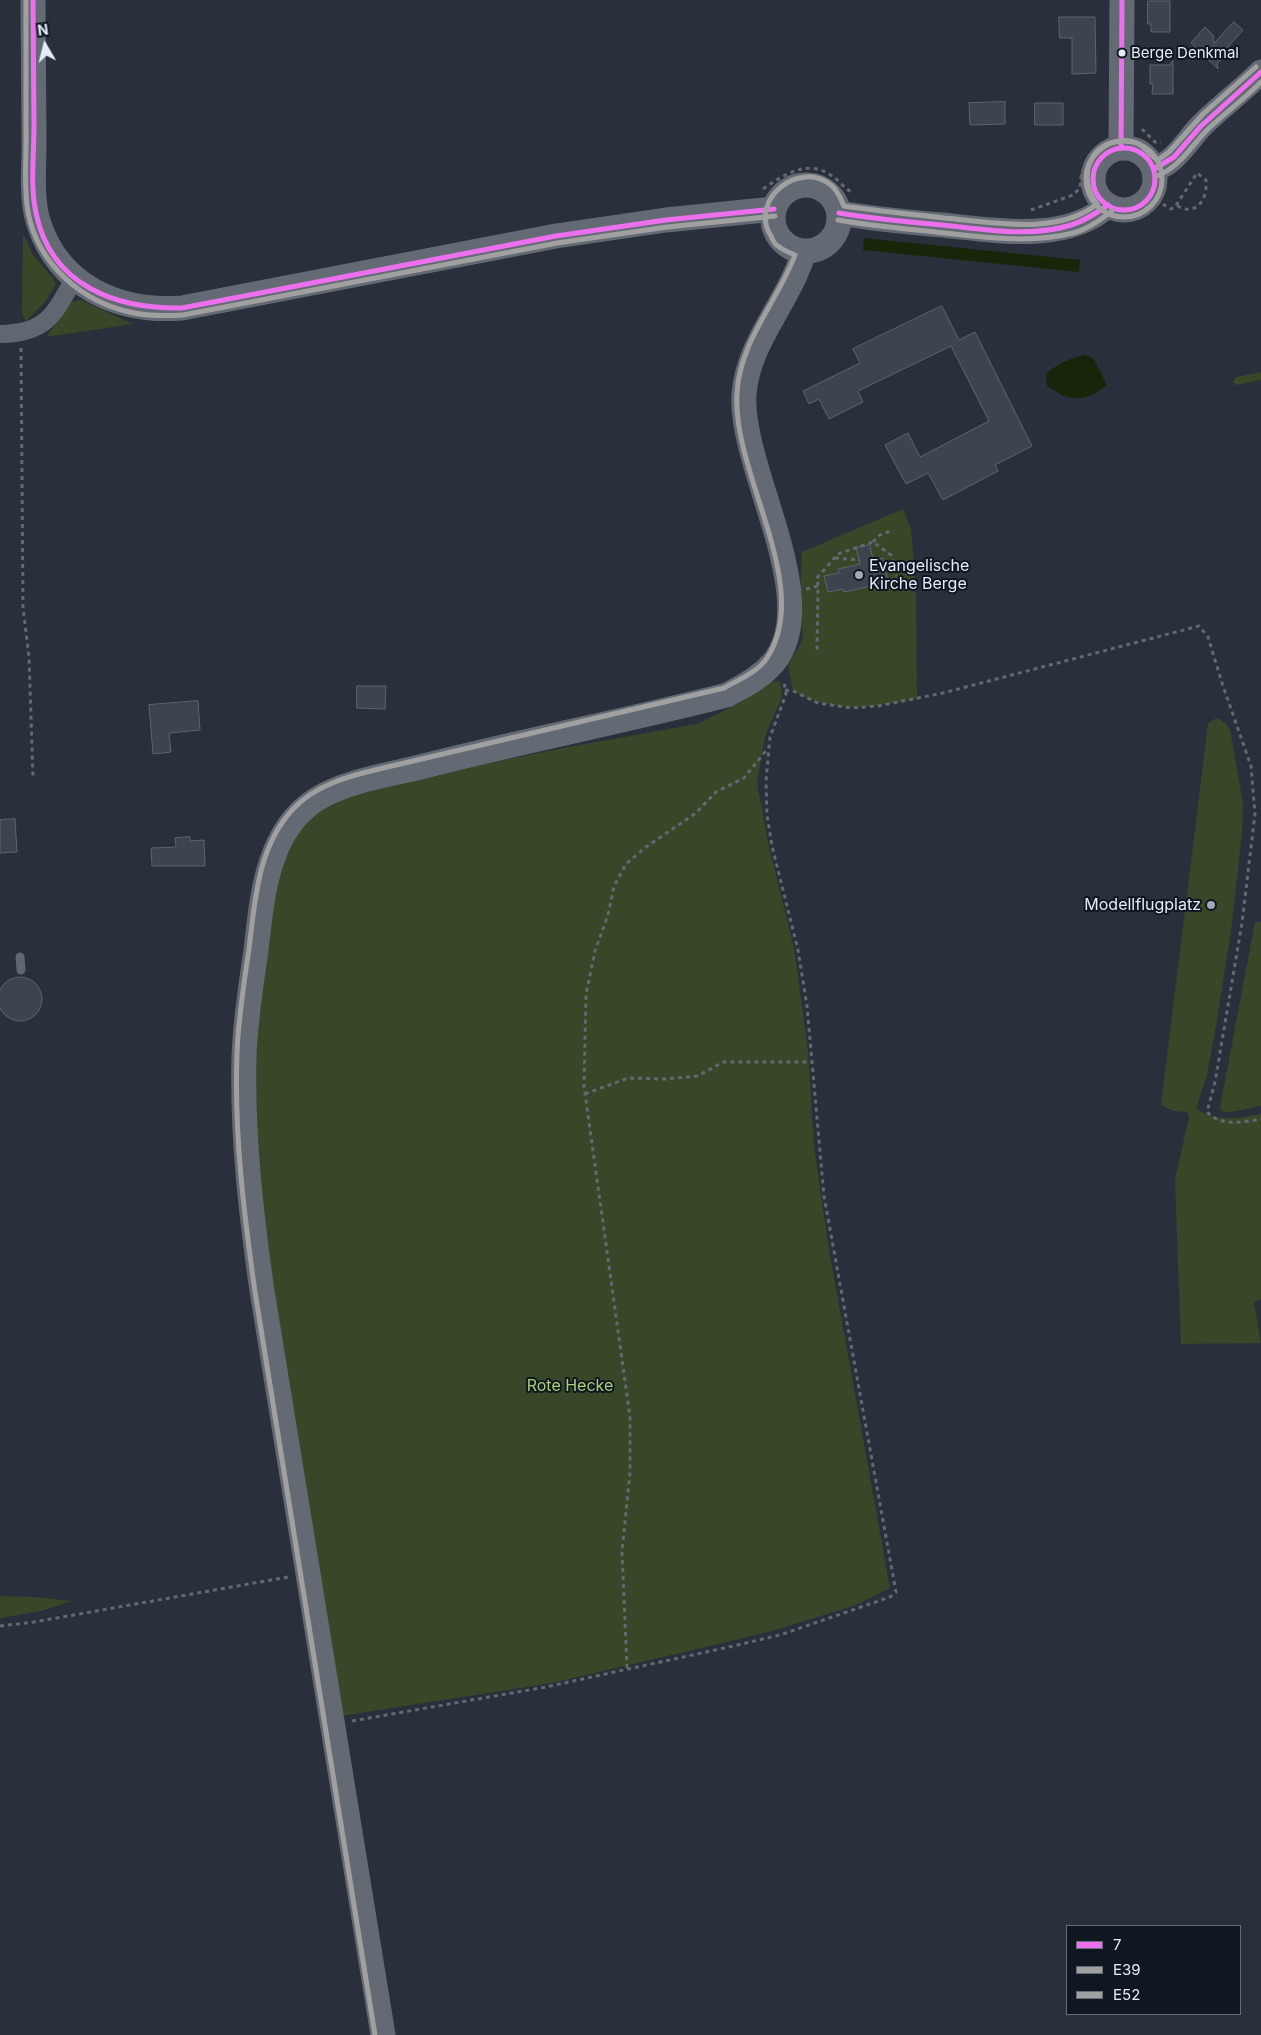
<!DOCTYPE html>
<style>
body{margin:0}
#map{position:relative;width:1261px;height:2035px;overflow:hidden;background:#29303c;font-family:Inter,sans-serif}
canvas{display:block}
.legend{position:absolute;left:1066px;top:1925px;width:175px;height:90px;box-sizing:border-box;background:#111721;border:1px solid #656c78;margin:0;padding:6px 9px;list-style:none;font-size:15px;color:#e2ecfa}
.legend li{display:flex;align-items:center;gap:10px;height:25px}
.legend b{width:25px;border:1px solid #656c78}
.north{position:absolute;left:20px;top:20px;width:50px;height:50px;-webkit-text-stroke:4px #111721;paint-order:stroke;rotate:352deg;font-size:14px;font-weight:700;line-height:20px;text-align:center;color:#e2ecfa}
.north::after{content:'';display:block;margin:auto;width:18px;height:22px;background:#e2ecfa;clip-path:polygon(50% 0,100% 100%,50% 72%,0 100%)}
</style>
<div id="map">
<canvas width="1261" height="2035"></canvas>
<ul class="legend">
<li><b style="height:6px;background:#ec70ee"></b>7</li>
<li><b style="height:6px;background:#a0a0a0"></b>E39</li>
<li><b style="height:6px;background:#a0a0a0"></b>E52</li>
</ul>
<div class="north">N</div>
</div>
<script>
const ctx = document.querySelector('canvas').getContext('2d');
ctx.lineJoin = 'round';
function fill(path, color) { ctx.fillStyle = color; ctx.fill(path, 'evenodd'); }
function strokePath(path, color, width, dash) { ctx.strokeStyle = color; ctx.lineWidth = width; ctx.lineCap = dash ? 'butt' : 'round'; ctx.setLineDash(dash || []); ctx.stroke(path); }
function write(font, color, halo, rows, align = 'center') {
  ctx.font = font + ' Inter,sans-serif'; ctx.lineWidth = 4; ctx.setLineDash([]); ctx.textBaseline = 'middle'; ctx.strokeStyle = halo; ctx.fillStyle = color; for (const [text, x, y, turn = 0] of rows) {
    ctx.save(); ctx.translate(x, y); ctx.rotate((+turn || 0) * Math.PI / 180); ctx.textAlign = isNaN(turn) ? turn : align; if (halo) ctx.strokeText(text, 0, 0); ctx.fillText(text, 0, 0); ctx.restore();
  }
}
fill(new Path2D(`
 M23,233L33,255L53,278L56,285L45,302L26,321L22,314Z
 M81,300L133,324L46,337L72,302Z
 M1261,372V380L1236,385L1233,382L1236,377Z
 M903,509L911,529L916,595L917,699C872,707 834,715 793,691L788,665L803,639L800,601L802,552Z
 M780,681L782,697L765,736L757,783L769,847L794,948L808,1050L814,1146L829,1250L890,1588L856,1605L772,1631L727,1642L552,1683L341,1716L259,1215L254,1057L276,876L291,842L314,815L341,800L416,778L568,747L697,724L738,704L771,682Z
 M1217,718L1225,723L1230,729L1243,804L1242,832L1231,931L1215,1032L1207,1075L1196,1108C1215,1123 1238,1118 1261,1114V1299L1254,1302L1261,1343L1181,1344L1175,1180L1189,1117L1187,1112L1173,1111L1161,1105L1208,724L1211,721Z
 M1255,922H1261V1106L1231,1112H1223L1220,1108Z
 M0,1596L33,1597L72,1601L41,1611L0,1618Z`), '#384727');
fill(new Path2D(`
 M864,238L1080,260L1079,272L863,250Z
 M1085,355L1094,359L1107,385C1084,403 1070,402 1047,386L1046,374C1058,363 1069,359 1085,355Z`), '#192509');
const building = new Path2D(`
 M1148,1H1170V32H1151V24H1148Z
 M1059,17H1095L1096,73L1072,74V38H1060Z
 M1234,22L1243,30L1227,48L1230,51L1217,64L1218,69L1191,43L1205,27L1213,35L1214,43Z
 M1173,61V94H1152L1153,84H1150V65H1169Z
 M1005,102V124L970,125L969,103Z
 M1035,103H1063V125H1035Z
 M942,306L959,340L975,332L1032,446L995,465L998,471L943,500L928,473L906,484L885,445L908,433L920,457L989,421L951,346L858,391L863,402L829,419L819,399L809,404L803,391L860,363L853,349Z
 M870,545L873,560L883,558L888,582L844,592L843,589L828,592L824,576L839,573L838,569L860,564L856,548Z
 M357,686H386L385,709L357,708Z
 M198,701L200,730L169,733L171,752L153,754L149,705Z
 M15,819L17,852L0,853V820Z
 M190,837V841L204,840L205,866H152L151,848L176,847L175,838Z
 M-2 999a22 22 0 1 1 44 0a22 22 0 1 1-44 0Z`);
fill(building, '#3e444e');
strokePath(building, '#5d646e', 1);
strokePath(new Path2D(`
 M1142,129L1155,142L1161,143
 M763,189C784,175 807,158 832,176C840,181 845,190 854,193
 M1149,196L1171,209L1175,207L1197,173L1206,180C1208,199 1196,218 1176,205
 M1031,210L1073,195L1080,188L1081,176L1088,161L1100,144
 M21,348L23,607L29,657L33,778
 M873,542L878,536L893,530
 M835,558L860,560
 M818,586L817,578L838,554L873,542L891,555L896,576
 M806,589L818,586L817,650
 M785,690L793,691L818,703L851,708L878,706L943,693L1199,626L1208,637L1223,686L1251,766L1255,814L1242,923L1215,1082L1207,1112C1221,1127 1243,1122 1261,1119
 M585,1094L628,1078L666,1079L698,1076L723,1062H811
 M0,1626L34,1622L288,1577
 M627,1668L622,1552L630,1472V1417L584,1086L586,994L595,951L608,915L614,886L626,864L646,847L696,813L716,792L744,778L769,747
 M352,1721L546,1687L729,1647L780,1635L890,1597L896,1592L824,1196L807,1006L798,950L772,846L767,815L766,781L770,737L786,694L784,682`), '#636871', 3, [4, 4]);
strokePath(new Path2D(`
 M20,957L21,970`), '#606771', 9);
strokePath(new Path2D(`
 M0,334C47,333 54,315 75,277`), '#606771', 18);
strokePath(new Path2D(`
 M33,0C33,48 34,97 34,145C34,169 31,197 38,221C58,286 118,313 182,308L556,236L666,220L774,209
 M1121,148L1122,0
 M1093 179a31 31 0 1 1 62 0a31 31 0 1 1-62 0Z
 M1154,169C1174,164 1187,141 1201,126C1220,107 1242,91 1261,72
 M773 218a33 33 0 1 1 66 0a33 33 0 1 1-66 0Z
 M839,213C873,219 907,222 942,225C992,230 1067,244 1108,205
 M383,2035L262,1291C251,1214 242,1136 244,1057C245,1021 251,985 256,950C262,897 267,830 317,799C346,781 388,775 420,767C522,741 625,721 727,695C743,686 760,678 773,663C825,600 739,468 744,394C748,341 790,301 804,251`), '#636a74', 25);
strokePath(new Path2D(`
 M33,0C33,42 34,84 34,126C34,155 30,185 36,213C51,286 116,309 182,308L556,236L666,220L774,209
 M1121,148L1122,0
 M1093 179a31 31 0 1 1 62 0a31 31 0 1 1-62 0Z
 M1154,169L1174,157L1201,126L1261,72
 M839,213C873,219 907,222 942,225C984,229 1030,238 1071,225C1085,221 1096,213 1108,205`), '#ec70ee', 5);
strokePath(new Path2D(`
 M26,0C26,42 26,83 26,125C27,154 23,184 28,212C38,265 83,303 134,313C150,316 166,316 183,315L557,243L667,227L775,216
 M1086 179a38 38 0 1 1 76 0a38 38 0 1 1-76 0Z
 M1157,176C1180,167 1191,146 1208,129C1225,113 1244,99 1261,82
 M838,220C873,226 908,229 944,233C986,237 1030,244 1073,233C1088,229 1100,220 1112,211`), '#a0a0a0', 5);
strokePath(new Path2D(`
 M375,2035L255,1292C244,1214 234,1134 237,1054C238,1019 244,984 249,949C255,900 258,845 294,808C316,785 349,776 379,769L724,688C738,680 758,672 767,658C814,586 732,474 737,394C739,342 778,301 795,255C789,252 782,250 778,246C774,244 773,240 771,236C748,200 800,158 832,186C838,191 841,200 844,206C877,211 910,214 944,218C990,222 1058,236 1097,204C1075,175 1092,137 1130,141C1144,143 1149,156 1158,160L1169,152L1203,114L1256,67`), '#a0a0a0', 5);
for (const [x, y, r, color] of [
 [1122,53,4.5,"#e2ecfa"],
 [859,575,5,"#a1aab8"],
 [1211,905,5,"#a1aab8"]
]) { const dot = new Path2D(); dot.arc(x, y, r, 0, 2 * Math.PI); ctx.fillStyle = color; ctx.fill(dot); strokePath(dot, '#111721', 2); }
write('15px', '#e2ecfa', '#111721', [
 ["Berge Denkmal",1131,53]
], 'left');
write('16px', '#e2ecfa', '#111721', [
 ["Evangelische",869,566],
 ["Kirche Berge",869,584],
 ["Modellflugplatz",1201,905,"right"]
], 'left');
write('16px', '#a9d076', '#111721', [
 ["Rote Hecke",570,1386]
]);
</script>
